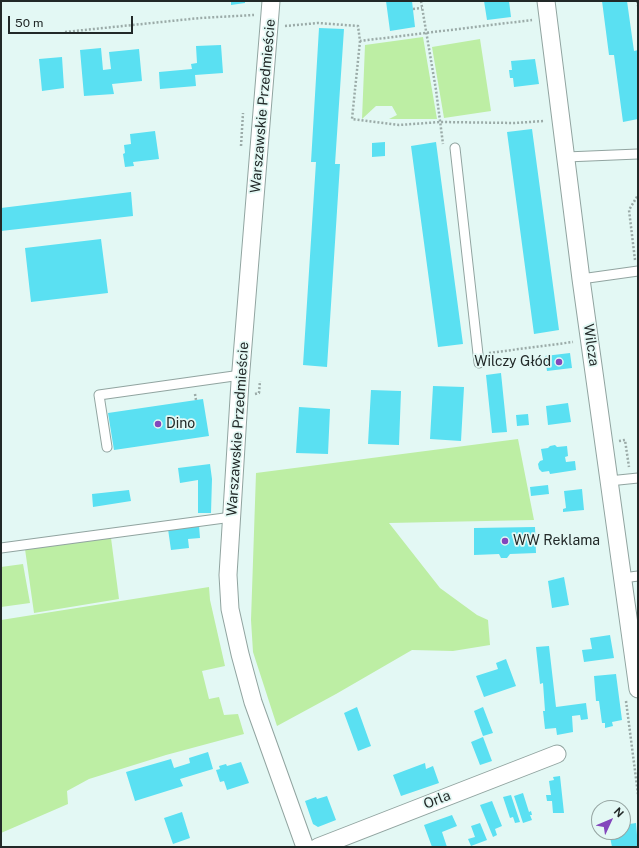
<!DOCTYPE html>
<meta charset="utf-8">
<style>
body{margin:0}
#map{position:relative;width:639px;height:848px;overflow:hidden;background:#e3f8f4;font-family:"Public Sans",sans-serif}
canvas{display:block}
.frame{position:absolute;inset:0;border:2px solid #222928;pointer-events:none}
.north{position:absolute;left:591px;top:800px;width:40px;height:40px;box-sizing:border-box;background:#e3f8f4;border:1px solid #96a5a2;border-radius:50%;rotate:46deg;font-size:11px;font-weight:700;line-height:16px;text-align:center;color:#222928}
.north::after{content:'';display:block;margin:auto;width:14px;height:18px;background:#8346bc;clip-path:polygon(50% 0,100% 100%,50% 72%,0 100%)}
.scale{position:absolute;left:8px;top:16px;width:125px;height:18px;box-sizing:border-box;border:2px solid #222928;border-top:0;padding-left:5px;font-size:12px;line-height:14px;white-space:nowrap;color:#222928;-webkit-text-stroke:3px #e3f8f4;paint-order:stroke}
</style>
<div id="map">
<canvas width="639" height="848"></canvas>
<div class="frame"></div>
<div class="north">N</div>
<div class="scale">50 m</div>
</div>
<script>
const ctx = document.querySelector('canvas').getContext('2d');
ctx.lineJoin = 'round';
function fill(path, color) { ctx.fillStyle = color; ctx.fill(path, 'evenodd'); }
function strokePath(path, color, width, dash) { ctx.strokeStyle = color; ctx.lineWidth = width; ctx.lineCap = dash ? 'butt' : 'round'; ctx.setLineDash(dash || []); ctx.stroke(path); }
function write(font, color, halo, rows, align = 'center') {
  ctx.font = font + ' "Public Sans",sans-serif'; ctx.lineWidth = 3.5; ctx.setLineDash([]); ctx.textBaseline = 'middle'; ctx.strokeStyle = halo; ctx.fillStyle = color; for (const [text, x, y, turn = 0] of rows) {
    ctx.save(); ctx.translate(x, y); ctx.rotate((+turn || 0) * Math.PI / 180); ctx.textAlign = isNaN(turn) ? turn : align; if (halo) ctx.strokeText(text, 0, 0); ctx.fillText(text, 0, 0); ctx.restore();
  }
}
fill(new Path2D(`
 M423,37L437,119H389L397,115L392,106H376L362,119L365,45Z
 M480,39L491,111L444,118L432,47Z
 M518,439L534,520L389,523L440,588L477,615L488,620L490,645L453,651L412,650L336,694L277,726L253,652L251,620L256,473Z
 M111,538L119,599L34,613L25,549Z
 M23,564L30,603L1,607V567Z
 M209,587L210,600L225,666L202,671L209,699L219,697L224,715L238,714L244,734L166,755L89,779L67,791L68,804L1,833V620Z`), '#bdeea4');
fill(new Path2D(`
 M231,1H245V3L231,5Z
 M386,1H412L415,27L390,31Z
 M484,1H509L511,17L487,20Z
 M602,1H627L634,51L638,50V119L623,122L614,55H609Z
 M319,28L344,29L335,164H340L327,367L303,365L316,162H311Z
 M221,45L223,73L195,75L196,86L160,89L159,72L192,69L191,64L197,63L196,46Z
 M101,48L103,70L111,69L109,52L139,49L142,81L112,84L114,94L84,96L80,50Z
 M62,57L64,88L42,91L39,59Z
 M535,59L539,84L514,87L513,78H510L509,70H512L511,61Z
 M532,129L559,330L534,334L507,132Z
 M155,131L159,159L133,162L134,166L125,167L123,154L125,153L124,145L131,144L130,134Z
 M385,142V156L372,157V143Z
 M436,142L463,344L438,347L411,146Z
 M131,192L133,216L1,231V208Z
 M101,239L108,293L31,302L25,248Z
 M570,353L572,368L547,371L545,356Z
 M501,373L507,432L492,433L486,375Z
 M433,386L464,387L461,441L430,439Z
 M371,390L401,391L399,445L368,444Z
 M203,399L209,436L114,450L108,413Z
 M568,403L571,422L548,425L546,406Z
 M299,407L330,409L328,454L296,453Z
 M528,414L529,425L517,426L516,415Z
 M555,445L557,447L567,446L568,456L565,457L566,462L575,461L576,470L550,474L549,471L542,472L539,469L538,464L540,461L543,460L541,449L548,448L550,446Z
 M210,464L212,479L211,513H198V480L180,483L178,468Z
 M548,485L549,494L531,496L530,487Z
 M582,489L584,510L563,512V509L566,508L564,491Z
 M129,490L131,501L93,507L92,494Z
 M199,525L200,538L188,539L189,548L171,550L168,529Z
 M535,527L536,553L510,554L507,558H501L499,554L474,555V528Z
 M564,577L569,605L552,608L548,581Z
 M610,635L614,658L584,662L582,650L592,649L590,638Z
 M549,646L556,707L586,703L588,719L581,720L580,715L572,716L573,732L557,735L556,728L545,729L543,711H545L543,683L540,684L536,647Z
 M506,659L516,686L484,697L476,676L498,669L496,663Z
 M616,674L622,720L612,722L613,726L605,728V723H602L599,701H596L594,676Z
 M357,707L371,746L358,751L344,713Z
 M483,707L493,733L483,736L474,711Z
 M483,737L492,761L480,765L471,742Z
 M208,752L213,769L180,779L183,786L135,801L126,772L171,759L174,768L190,763L189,758Z
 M241,762L249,783L227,790L224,781L220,782L216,770L220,769L219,766L226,764L227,766Z
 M425,763L426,769L433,766L439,783L401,796L393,775Z
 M560,776L564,813H553L552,801H547L546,795H551L549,781L554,780L553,777Z
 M523,793L529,812L531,811L532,815H530L532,820L523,823L514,796Z
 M511,795L520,822L515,823L513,817L510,818L503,797Z
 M327,796L336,820L318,827L313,824L305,801L316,797L317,799Z
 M492,801L502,826L495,829L497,835L493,837L480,805Z
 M182,812L190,838L173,844L164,818Z
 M452,815L457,826L442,832L447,847H432L424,825Z
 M480,823L487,840L471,846L468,839L475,837L471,826Z
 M636,823L638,847H612L609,832H623V825Z`), '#5ae0f2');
const lane = new Path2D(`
 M455,148L479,363
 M566,157L638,154
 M581,279L638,271
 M107,447L99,395L241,375
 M609,481L638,478
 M1,548L232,517
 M623,578L638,576`);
const street = new Path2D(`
 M271,1L240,382L228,575L230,609L240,654L253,702L305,847
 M546,1L581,279L638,689
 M318,847L557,754`);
strokePath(lane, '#91a4a0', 11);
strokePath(street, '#91a4a0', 19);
strokePath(new Path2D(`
 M421,1L436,90L443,144
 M637,1L638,6
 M413,9L422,8
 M285,26L318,23L358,26L360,41L532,20
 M65,32L200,18L254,15
 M360,41L352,119L399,125L440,122L515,123L544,121
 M241,146L243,113
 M635,260L629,210L638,195
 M489,353L573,342
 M195,394L196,400
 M255,394L259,393L260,381
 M619,441L625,440L629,467
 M626,701L638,794`), '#9baba8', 2.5, [2, 2]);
strokePath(lane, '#fff', 9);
strokePath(street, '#fff', 17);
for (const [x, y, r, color] of [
 [559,362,4,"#8346bc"],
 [158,424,4,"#8346bc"],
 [505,541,4,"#8346bc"]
]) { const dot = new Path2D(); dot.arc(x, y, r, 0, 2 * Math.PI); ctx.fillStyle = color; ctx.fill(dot); strokePath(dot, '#e3f8f4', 1.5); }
write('14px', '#222928', '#e3f8f4', [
 ["Warszawskie Przedmieście",263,106,-85],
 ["Wilcza",591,345,82],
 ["Warszawskie Przedmieście",238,429,-86],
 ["Orla",437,800,-21]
]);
write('14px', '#222928', '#e3f8f4', [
 ["Wilczy Głód",551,362,"right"],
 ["Dino",166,424],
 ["WW Reklama",513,541]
], 'left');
</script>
